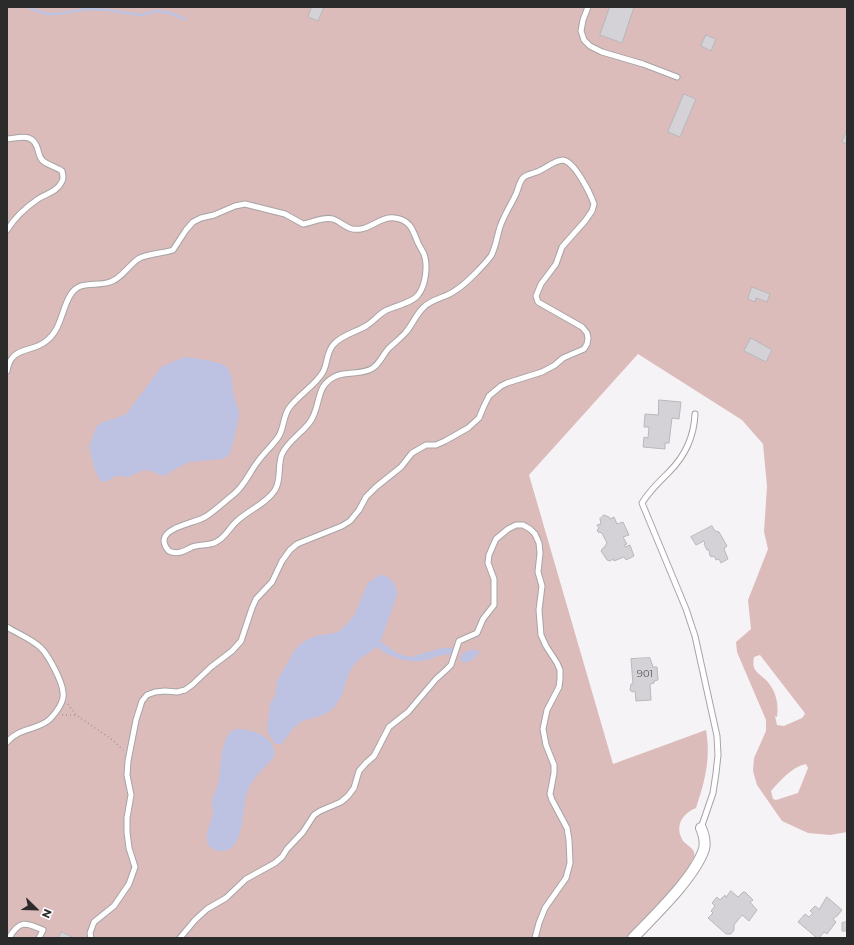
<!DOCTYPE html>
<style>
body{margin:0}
#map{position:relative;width:854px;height:945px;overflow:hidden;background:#f6f3f6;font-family:Montserrat,sans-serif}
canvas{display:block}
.frame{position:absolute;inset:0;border:8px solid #2c2b2c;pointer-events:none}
.north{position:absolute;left:16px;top:889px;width:40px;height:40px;-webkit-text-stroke:3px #fff;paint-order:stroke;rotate:113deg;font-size:11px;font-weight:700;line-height:16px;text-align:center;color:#2c2b2c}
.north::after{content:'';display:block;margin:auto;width:14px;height:18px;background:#2c2b2c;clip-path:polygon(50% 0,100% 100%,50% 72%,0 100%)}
</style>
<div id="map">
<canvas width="854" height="945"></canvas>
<div class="frame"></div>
<div class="north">N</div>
</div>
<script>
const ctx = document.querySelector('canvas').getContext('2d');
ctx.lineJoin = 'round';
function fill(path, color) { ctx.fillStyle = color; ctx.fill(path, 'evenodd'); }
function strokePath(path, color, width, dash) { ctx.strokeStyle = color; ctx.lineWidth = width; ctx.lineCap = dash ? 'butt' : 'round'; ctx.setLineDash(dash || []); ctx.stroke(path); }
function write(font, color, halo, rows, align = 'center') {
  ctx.font = font + ' Montserrat,sans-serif'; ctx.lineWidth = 3; ctx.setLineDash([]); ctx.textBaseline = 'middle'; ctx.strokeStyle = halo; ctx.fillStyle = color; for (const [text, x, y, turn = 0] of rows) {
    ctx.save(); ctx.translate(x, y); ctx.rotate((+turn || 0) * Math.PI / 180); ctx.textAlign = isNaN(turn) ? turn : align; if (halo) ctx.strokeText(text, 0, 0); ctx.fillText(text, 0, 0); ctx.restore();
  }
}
fill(new Path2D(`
 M7,7H847V832L830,835L808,833L782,821L757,785L753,771L754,758L766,731V720L737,652L736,642L751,629L748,600L768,549L764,532L767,486L763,444L742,420L638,354L529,475L613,764L706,730C711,759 705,781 696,808C681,814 674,828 684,842C687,845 691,847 693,850C695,853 695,856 693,859C687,874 673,888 662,900C650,913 638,925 627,938H7ZM760,655L804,712L805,714L802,718L784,726L777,725L775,716L777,717C779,704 776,691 767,681C759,673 751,671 754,657ZM806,764L808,768L798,793L776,800L773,799L771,791C781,780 790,768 806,764Z`), '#dcbbbb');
fill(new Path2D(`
 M184,357C193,358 219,361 225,366C234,373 231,385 234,395C235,401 238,407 239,413C239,419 232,449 229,455L222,459L190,462L177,468L166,475L163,476L151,471L144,470L128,477L120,476L114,477L108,481L104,482L101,481L95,471L89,447L94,433L97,426L103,422L122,416L127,413L161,367Z
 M379,575C391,575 396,583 397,595L380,643L382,642L398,654L410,657L442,648H454L452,655C442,654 436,657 427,660C411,664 389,658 377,647C369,654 357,658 351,669C344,683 344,699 331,710C323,717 315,717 305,720C295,723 288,736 282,744H275L267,731L270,704L275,696L277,681L296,648L305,641L315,636L335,633L342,629L354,616L365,589L368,583Z
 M470,650H478L479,653C476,658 470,662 464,663L460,659L462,654Z
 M234,729C250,728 278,736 274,757C265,768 253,777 248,790C241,805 246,848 224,851C217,852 209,849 207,841C205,831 212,822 213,812C213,808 211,804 212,800C214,794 217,789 218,783C221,770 220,757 224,744C226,738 228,733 234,729Z`), '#bdc2e2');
strokePath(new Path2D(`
 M28,7L37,11L47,14H57L87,9L108,10L140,15L157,11L170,13L185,19`), '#bdc2e2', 2.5);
const building = new Path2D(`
 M312,7H324L318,21L308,17Z
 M610,7H634L622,43L600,35Z
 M706,35L716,39L711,51L701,46Z
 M684,94L696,99L680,137L668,132Z
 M847,130V144L842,142Z
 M752,287L770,294L767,302L756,298L755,302L748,299Z
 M751,338L772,350L766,362L744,351Z
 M659,400L681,402L679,419L672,418L669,443H665V449L643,447L644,437L648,438L649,427H644L645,414L658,415Z
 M604,515L609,517L610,519L614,517L617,524L623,522L629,535L623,537L627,544L624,545L625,547L630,545L634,556L626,560L624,557L614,561L613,559L610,561L607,560L601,551L603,548L605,547V546L607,543L602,533L598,532L597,530L599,528L597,525L601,524L600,519Z
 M712,526L715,531L719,532L727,546L724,549L728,559L721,563L719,559L716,560L714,556L712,557L710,556L709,550H707L704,544L705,543L704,541L696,545L691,537Z
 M650,658L653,667H657L658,680L654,681V683L650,684L651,700L636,701L635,691L632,692L630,690L631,684H633L631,659Z
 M731,891L738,897L743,892H745L753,900L750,902L757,910L749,921L742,915L734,925V930L731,934H726L708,918L713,913L711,911L715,906L712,903L717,897L720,900L725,895L726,897Z
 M827,897L842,910L838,915L833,919L836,922L827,934L824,932L819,938H817L798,922L805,914L809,917L813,913L810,911L815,906L819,909Z
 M847,922V931H842V923Z
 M62,932L74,938H58Z`);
fill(building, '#d4d2d6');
strokePath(building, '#b8b7bb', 1);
const service = new Path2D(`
 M588,7L583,20L581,31L584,40L590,46L602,52L643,64L677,77
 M7,139C20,138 33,132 38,150C39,154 39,157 43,161C48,165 56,167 62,171C63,176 64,179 61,183C57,192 45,194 38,199C25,208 15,217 7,230
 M7,371C11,346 30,353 45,342C62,330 61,309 71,294C80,280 96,287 110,282C121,279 128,266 138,259C148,253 162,254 173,250L186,230L193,222L201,218L214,215L235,206L245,204L285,214L303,224C312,223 323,216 333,219C344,223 347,231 361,229C373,227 382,216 395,218C411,220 413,231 418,243C420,247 422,250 424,254C428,265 426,285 418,295C412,303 394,306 385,311C378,315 373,322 366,326C356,332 342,335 334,344C326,352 328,363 323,372C316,385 298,395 289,408C283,417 284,427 279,436C273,445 265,452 259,460C250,471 245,485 234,494C225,501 215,511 205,517C195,523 165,527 164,540C164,545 166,548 169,551C173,553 177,553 181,552C185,551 188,549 192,547C200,544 209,546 216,542C225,538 230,527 237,521C249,510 267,503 275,490C282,479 277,466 282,454C288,441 302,433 310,422C318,411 317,398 323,387C337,366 358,378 373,368C379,364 383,355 388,349C394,343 401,338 406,332C413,324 416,314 424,307C433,298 446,298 456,290C466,284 484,265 491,256C496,247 497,236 500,227C504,215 511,205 516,194C519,188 519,181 524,177C528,174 536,173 541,170C547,167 556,160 563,160C575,162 590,193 594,204L592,211L585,221L562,247L556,264L541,284L536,296L538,302L582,327L587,333L588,338L587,344L584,349L563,358L555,365L542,372L507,383L501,386L489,396L484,406L479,418L468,428L445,441L436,445H426L412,453L401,467L376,487L366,497L359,510L350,521L342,526L297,544L290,550L282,561L272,582L256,599L252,608L241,641L232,651L211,667L192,685L185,690L177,692L165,691L155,692L147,695L142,701L136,720L128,761L127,775L131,795L127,818V832L129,848L135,867L129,884L114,906L94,922L90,933L91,938
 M695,414C694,437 685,456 669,472C658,483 650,490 642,503L686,609L695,636L717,736L718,755L716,773L713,793L701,828
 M7,627C18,634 32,639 41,648C49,656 62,681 63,692C65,701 56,713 50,719C39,730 20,727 7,742
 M9,938C19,920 26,922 43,930L39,938
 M180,938L195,920L207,909L226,898L246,879L275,863L282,857L287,849L303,832L314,815L320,811L341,802L348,796L354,788L359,771L366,763L374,756L389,727L408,712L436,679L446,670L451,665L459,641L477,633L483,619L494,605V579L488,563L489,555L492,548L496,539L508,529L516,525H523L530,529L535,534L539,543L540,553L538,572L542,586L539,610L541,635L546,646L557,663L560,670V679L559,687L547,710L543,729L546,745L554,765V773L550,794L552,800L567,828L569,840L570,863L566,878L545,908L539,923L535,938`);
const minor = new Path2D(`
 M633,938C654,916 695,877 704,849C706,841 704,835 701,828`);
strokePath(service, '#a7a4a6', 7);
strokePath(minor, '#a7a4a6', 12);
strokePath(new Path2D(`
 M68,704L76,715L114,741L123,750
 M62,715H76`), '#9c999c', 1.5, [1, 3]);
strokePath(service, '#fff', 5);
strokePath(minor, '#fff', 10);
write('10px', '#565556', null, [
 ["901",645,674]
]);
</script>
